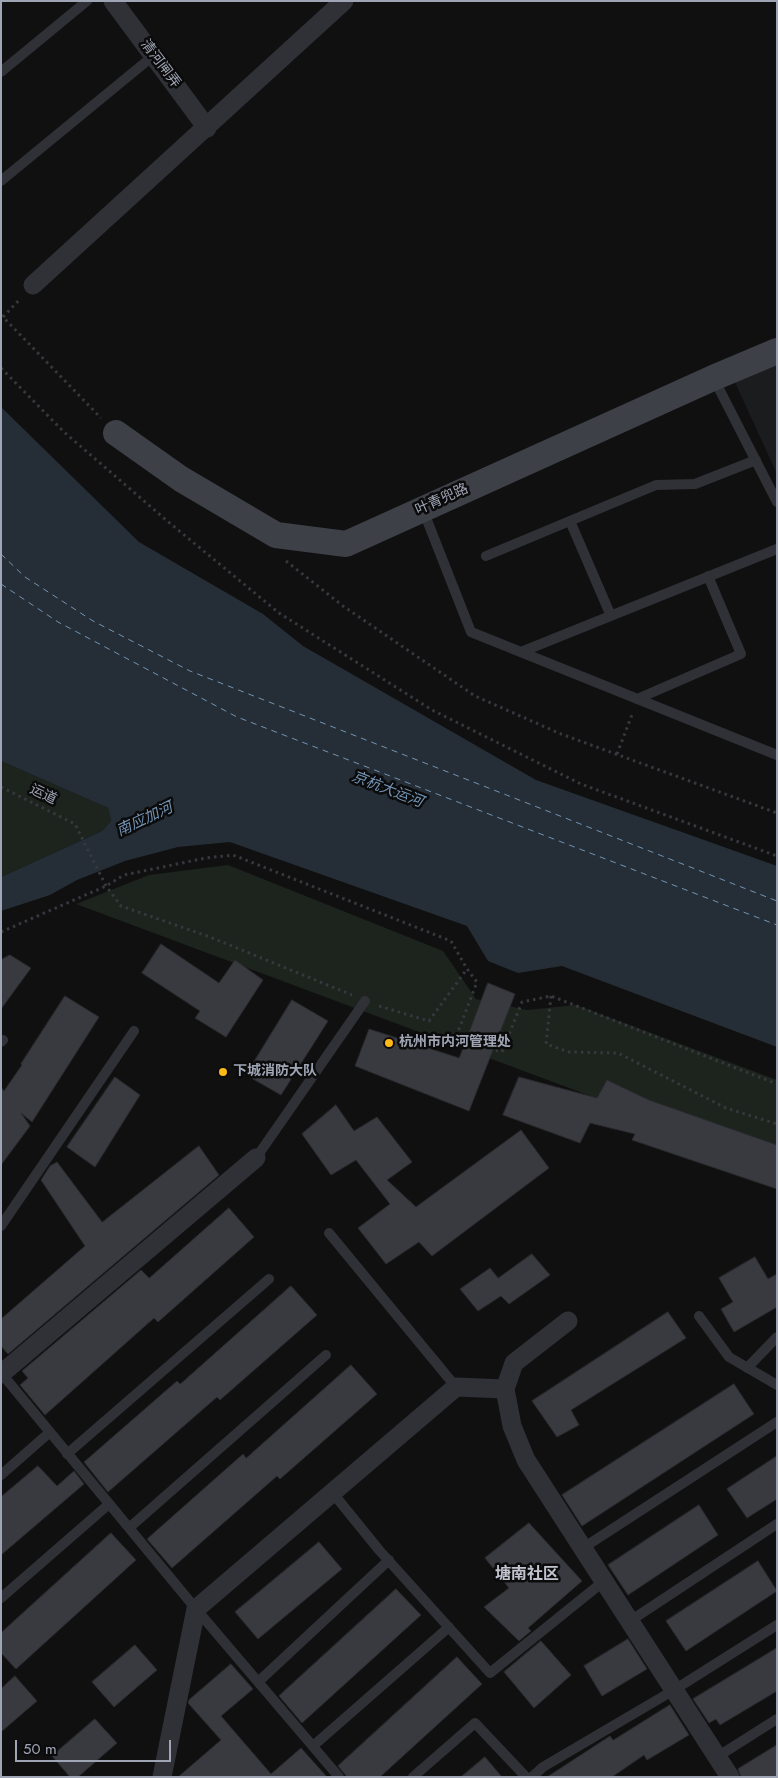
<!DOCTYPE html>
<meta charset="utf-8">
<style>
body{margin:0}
#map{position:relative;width:778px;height:1778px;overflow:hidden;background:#101011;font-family:Jost,sans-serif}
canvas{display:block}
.frame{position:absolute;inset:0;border:2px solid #9fa5b4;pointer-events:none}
.scale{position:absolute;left:15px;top:1740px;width:156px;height:22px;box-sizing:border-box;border:2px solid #9fa5b4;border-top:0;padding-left:6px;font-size:15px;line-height:18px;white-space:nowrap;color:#9fa5b4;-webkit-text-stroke:4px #0b0b0c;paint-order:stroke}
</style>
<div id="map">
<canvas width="778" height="1778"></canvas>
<div class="frame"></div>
<div class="scale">50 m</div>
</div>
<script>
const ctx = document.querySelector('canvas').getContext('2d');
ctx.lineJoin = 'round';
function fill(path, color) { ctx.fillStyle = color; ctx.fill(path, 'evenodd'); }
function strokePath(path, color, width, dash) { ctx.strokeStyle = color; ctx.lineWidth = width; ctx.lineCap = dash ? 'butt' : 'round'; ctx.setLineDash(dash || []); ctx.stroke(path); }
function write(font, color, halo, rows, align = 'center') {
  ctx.font = font + ' Jost,"Noto Sans SC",sans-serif'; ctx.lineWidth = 5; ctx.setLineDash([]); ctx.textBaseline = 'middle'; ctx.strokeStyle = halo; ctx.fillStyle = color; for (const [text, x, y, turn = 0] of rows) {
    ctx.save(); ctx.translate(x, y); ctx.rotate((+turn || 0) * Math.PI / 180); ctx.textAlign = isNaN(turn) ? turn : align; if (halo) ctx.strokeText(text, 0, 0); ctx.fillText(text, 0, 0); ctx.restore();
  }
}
fill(new Path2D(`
 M777,359V474L733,378Z`), '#1b1c1e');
fill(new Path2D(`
 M1,761L108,808L111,821L102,831L1,877Z
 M228,865L443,951L476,999L527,1010L576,1005L777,1080V1168L604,1101L76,904L149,875Z`), '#1c241d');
fill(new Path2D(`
 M1,407L139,542L263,614L303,646L536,780L777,866V1047L562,966L518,973L488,961L467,926L230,842L178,847L125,861L77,880L50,895L1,911V877L102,831L111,821L108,808L1,761Z`), '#252e36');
strokePath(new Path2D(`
 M1,554L25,577L93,621L190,671L777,901
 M1,584L58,622L237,717L777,925`), '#7293b3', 1, [6, 5]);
const building = new Path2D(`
 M161,944L219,983L235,960L263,980L226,1037L195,1018L200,1011L142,973Z
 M10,955L31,968L1,1009V960Z
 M488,983L515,994L469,1111L355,1066L369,1029L459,1058Z
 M65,996L99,1017L32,1122L21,1113L30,1126L1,1165V1087L4,1091L22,1065L21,1064Z
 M292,1000L328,1021L281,1095L246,1075Z
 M115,1077L140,1095L95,1167L67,1147Z
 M519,1077L597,1098L607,1080L649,1100L777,1145V1189L632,1140L635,1134L590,1123L580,1143L503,1115Z
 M336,1105L354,1131L377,1117L412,1162L387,1180L416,1207L521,1130L549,1168L432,1256L419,1242L386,1264L358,1228L390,1204L356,1160L331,1175L302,1134Z
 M199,1146L219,1175L8,1354L1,1346V1319L85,1246L41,1180L50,1166L57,1162L102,1222Z
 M229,1208L254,1237L158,1322L154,1318L45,1415L20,1385L28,1378L22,1371L141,1270L149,1278Z
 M532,1254L550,1275L509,1304L501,1296L478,1311L460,1289L490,1268L498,1278Z
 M755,1257L768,1279L777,1274V1307L734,1332L721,1309L733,1302L719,1278Z
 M291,1286L317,1315L220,1400L217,1397L108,1492L84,1462L177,1381L180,1384Z
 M668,1312L686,1338L571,1410L579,1425L557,1437L532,1401Z
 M351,1365L377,1394L280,1479L277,1476L172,1568L147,1539L243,1454L246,1458Z
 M734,1384L754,1414L582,1526L562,1495Z
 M777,1456V1499L747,1518L727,1489Z
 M38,1466L57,1486L74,1471L84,1484L1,1555V1497Z
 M699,1505L718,1535L628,1595L608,1565Z
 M529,1523L582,1581L528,1628L531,1631L519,1641L484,1607L509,1588L485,1558Z
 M111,1533L136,1560L16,1669L1,1653V1633Z
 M319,1542L342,1569L258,1639L235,1612Z
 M758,1561L777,1591L686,1651L666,1621Z
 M396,1589L421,1615L302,1723L279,1696Z
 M628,1639L647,1669L602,1696L584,1666Z
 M541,1641L571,1675L534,1708L504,1672Z
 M135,1645L157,1670L114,1707L92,1682Z
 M777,1648V1691L720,1725L716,1719L709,1723L693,1699Z
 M457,1657L482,1684L380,1777H347L338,1766Z
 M231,1664L253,1689L221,1716L271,1774L301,1748L327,1777H178L221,1740L188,1703L189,1700Z
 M15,1676L37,1701L1,1732V1689Z
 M670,1705L689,1735L647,1760L644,1755L612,1777H547L610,1736L613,1740Z
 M95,1719L117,1743L78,1777H70L52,1756Z
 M777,1745V1777H741L738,1769Z
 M485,1757L502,1777H461Z`);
fill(building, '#393a40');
strokePath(building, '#2a2a2e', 1);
strokePath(new Path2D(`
 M1,315L101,418
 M3,317L21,298
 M1,368L64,432L166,520L279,613L432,710L581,784L777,856
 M286,561L343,606L475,696L561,734L777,813
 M617,754L633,712
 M1,787L75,824L106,886L121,906L210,937L352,995
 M1,932L106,886L124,875L206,858L233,855L451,941L467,969L477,982L456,1037L502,1052L522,1002L551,996L777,1084
 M551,996L546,1044L569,1052L618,1053L726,1108L777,1124
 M379,1006L429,1021L467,969`), '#36383e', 3, [2.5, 4]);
strokePath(new Path2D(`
 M1,72L87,1
 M1,181L153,56
 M714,379L777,502
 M423,510L471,632L777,755
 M570,521L611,616
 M486,556L656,485L695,484L756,460
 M521,652L777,549
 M637,699L741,654L708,576
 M1,1041L3,1040L1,1042
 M256,1158L365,1001
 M1,1226L134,1031
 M329,1233L456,1387
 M699,1316L729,1357L777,1385
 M747,1368L777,1337
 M2,1374L196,1609L339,1777
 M67,1454L269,1279
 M1,1475L50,1432
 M332,1492L379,1550L490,1673L604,1581
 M129,1528L326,1355
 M583,1548L777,1422
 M1,1598L109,1504
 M630,1621L777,1524
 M258,1682L389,1560
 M313,1746L449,1627
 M717,1757L777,1719
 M413,1777L475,1723L526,1777
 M532,1777L543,1767L674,1690L777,1625`), '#303137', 10);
strokePath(new Path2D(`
 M113,1L207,128
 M33,285L344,1
 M568,1321L514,1363L505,1389L512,1426L526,1460L730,1777
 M1,1374L256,1158
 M162,1777L196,1609L456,1387L505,1389`), '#303137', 19);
strokePath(new Path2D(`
 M116,433L181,479L276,535L346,544L713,378L777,351`), '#3e4047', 26);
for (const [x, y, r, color] of [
 [389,1043,5,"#ffb81a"],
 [223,1072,5,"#ffb81a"]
]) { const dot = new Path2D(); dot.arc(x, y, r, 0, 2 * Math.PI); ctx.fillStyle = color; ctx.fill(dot); strokePath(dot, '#0b0b0c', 2); }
write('14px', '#9fa5b4', '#0b0b0c', [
 ["清河闸弄",160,64,53],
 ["叶青兜路",442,500,-24],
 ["运道",43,795,26]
]);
write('bold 14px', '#9fa5b4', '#0b0b0c', [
 ["杭州市内河管理处",399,1043],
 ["下城消防大队",233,1072]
], 'left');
write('italic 15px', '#7293b3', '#0b0b0c', [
 ["京杭大运河",387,790,21],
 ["南应加河",145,820,-25]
]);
write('bold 16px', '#c1c4cf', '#0b0b0c', [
 ["塘南社区",527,1575]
]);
</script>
